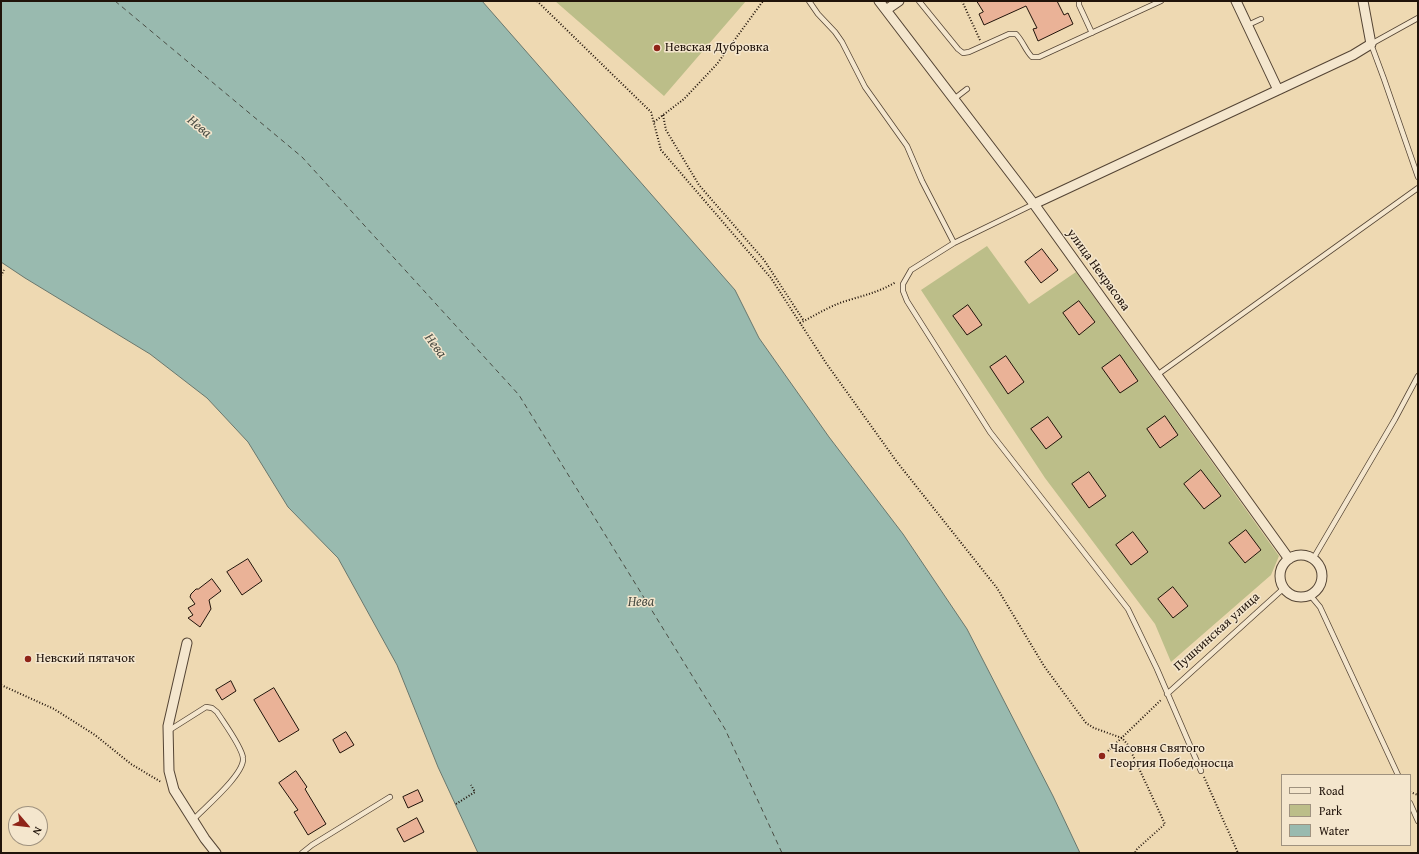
<!DOCTYPE html>
<meta charset="utf-8">
<style>
body{margin:0}
#map{position:relative;width:1419px;height:854px;overflow:hidden;background:#eed9b2;font-family:"Gentium Book Plus",serif}
canvas{display:block}
.frame{position:absolute;inset:0;border:2px solid #20130a;pointer-events:none}
.legend{position:absolute;left:1281px;top:774px;width:130px;height:72px;box-sizing:border-box;background:#f4e6cd;border:1px solid #9f927f;margin:0;padding:5px 7px;list-style:none;font-size:12px;color:#20130a}
.legend li{display:flex;align-items:center;gap:8px;height:20px}
.legend b{width:20px;border:1px solid #9f927f}
.north{position:absolute;left:8px;top:806px;width:40px;height:40px;box-sizing:border-box;background:#f4e6cd;border:1px solid #9f927f;border-radius:50%;rotate:118deg;font-size:11px;font-weight:700;line-height:16px;text-align:center;color:#20130a}
.north::after{content:'';display:block;margin:auto;width:14px;height:18px;background:#8f2418;clip-path:polygon(50% 0,100% 100%,50% 72%,0 100%)}
</style>
<div id="map">
<canvas width="1419" height="854"></canvas>
<div class="frame"></div>
<ul class="legend">
<li><b style="height:5px;background:#f4e6cd"></b>Road</li>
<li><b style="height:11px;background:#bcbe89"></b>Park</li>
<li><b style="height:11px;background:#99baaf"></b>Water</li>
</ul>
<div class="north">N</div>
</div>
<script>
const ctx = document.querySelector('canvas').getContext('2d');
ctx.lineJoin = 'round';
function fill(path, color) { ctx.fillStyle = color; ctx.fill(path, 'evenodd'); }
function strokePath(path, color, width, dash) { ctx.strokeStyle = color; ctx.lineWidth = width; ctx.lineCap = dash ? 'butt' : 'round'; ctx.setLineDash(dash || []); ctx.stroke(path); }
function write(font, color, halo, rows, align = 'center') {
  ctx.font = font + ' "Gentium Book Plus",serif'; ctx.lineWidth = 3; ctx.setLineDash([]); ctx.textBaseline = 'middle'; ctx.strokeStyle = halo; ctx.fillStyle = color; for (const [text, x, y, turn = 0] of rows) {
    ctx.save(); ctx.translate(x, y); ctx.rotate((+turn || 0) * Math.PI / 180); ctx.textAlign = isNaN(turn) ? turn : align; if (halo) ctx.strokeText(text, 0, 0); ctx.fillText(text, 0, 0); ctx.restore();
  }
}
fill(new Path2D(`
 M555,1H746L664,96Z
 M987,246L1029,304L1076,272L1279,556L1271,575L1171,662L1155,624L1045,478L921,290Z`), '#bcbe89');
const water = new Path2D(`
 M1,1H482L735,290L759,338L829,437L903,534L967,629L1053,796L1080,853H478L438,767L397,665L338,558L288,507L248,442L207,398L150,354L25,278L1,262Z`);
fill(water, '#99baaf');
strokePath(water, '#69776d', 1);
strokePath(new Path2D(`
 M115,1L302,157L519,395L725,729L782,853`), '#4a4d44', 1, [5, 4]);
const building = new Path2D(`
 M977,1H1057L1064,15L1068,13L1073,24L1038,41L1033,29L1037,28L1026,6L984,25L979,14L983,12Z
 M1042,249L1058,270L1041,283L1025,262Z
 M1079,301L1095,322L1079,335L1063,313Z
 M968,305L982,325L967,335L953,316Z
 M1120,355L1138,381L1120,393L1102,368Z
 M1006,356L1024,382L1008,394L990,367Z
 M1165,416L1178,435L1160,448L1147,429Z
 M1048,417L1062,437L1046,449L1031,429Z
 M1201,470L1221,496L1204,509L1184,484Z
 M1089,472L1106,496L1089,508L1072,484Z
 M1246,530L1261,550L1245,563L1229,543Z
 M1133,532L1148,552L1131,565L1116,545Z
 M248,559L262,581L242,595L227,572Z
 M212,579L221,591L209,600L211,609L200,627L188,618L193,615L188,608L195,604L190,597L191,594L196,589H198Z
 M1173,587L1188,606L1173,618L1158,599Z
 M231,681L236,691L222,700L216,690Z
 M274,688L299,730L279,742L254,700Z
 M346,732L354,745L340,753L333,740Z
 M296,771L307,787L305,789L326,824L308,835L294,812L298,810L279,783Z
 M418,790L423,801L408,808L403,797Z
 M417,818L424,832L404,842L397,829Z`);
fill(building, '#eab297');
strokePath(building, '#20130a', 1);
const service = new Path2D(`
 M809,1L818,14L835,32L842,42L865,87L907,146L922,181L954,243
 M919,1L958,49L963,53L969,52L1009,34H1016C1023,41 1025,50 1032,57H1039L1161,1
 M1079,1V5L1092,33
 M1418,18L1371,44L1384,79L1418,177
 M1248,25L1261,19
 M954,99L967,89
 M1034,204L954,243L911,270L903,284V291L907,301L990,432L1128,609L1157,669L1201,771
 M1157,375L1418,188
 M1313,559L1395,419L1418,376
 M1310,595L1320,607L1398,775
 M1167,694L1284,588
 M168,731L206,707L212,708L217,712C224,723 242,747 243,758C245,774 204,808 193,820
 M1410,803L1418,821
 M302,853L312,845L390,797`);
const minor = new Path2D(`
 M879,1L1034,204L1289,559
 M1236,1L1278,90
 M886,10L899,1
 M1034,204L1353,55L1371,44L1363,1
 M1280 576a21 21 0 1 1 42 0a21 21 0 1 1-42 0Z
 M187,643L168,726L169,771L174,790L205,839L216,853`);
strokePath(service, '#544434', 6);
strokePath(minor, '#544434', 11);
strokePath(new Path2D(`
 M537,1L651,112L661,150L771,278L826,363L897,462L997,588L1044,666L1086,723L1094,728L1122,738L1128,745L1165,824L1137,849L1135,853
 M962,1L980,40
 M663,115L666,130L699,185L764,260L804,321
 M654,122L684,99L717,64L763,1
 M1,276L4,270
 M800,323C816,315 831,305 849,300C866,295 881,291 896,282
 M1,685L54,709L73,721L95,735L131,764L161,782
 M1108,751L1162,699
 M1204,777L1238,853
 M1410,792L1418,795
 M456,804L475,792L471,785`), '#20130a', 2, [1, 2]);
strokePath(service, '#f4e6cd', 4.5);
strokePath(minor, '#f4e6cd', 9);
for (const [x, y, r, color] of [
 [657,48,4,"#8f2418"],
 [28,659,4,"#8f2418"],
 [1102,756,4,"#8f2418"]
]) { const dot = new Path2D(); dot.arc(x, y, r, 0, 2 * Math.PI); ctx.fillStyle = color; ctx.fill(dot); strokePath(dot, '#f4e6cd', 1.5); }
write('13px', '#20130a', '#f4e6cd', [
 ["Невская Дубровка",665,48],
 ["Невский пятачок",36,659],
 ["Часовня Святого",1110,749],
 ["Георгия Победоносца",1110,764]
], 'left');
write('13px', '#20130a', '#f4e6cd', [
 ["улица Некрасова",1098,270,54],
 ["Пушкинская улица",1217,632,-42]
]);
write('italic 14px', '#4a4d44', '#f4e6cd', [
 ["Нева",199,127,39],
 ["Нева",435,346,53],
 ["Нева",641,602]
]);
</script>
